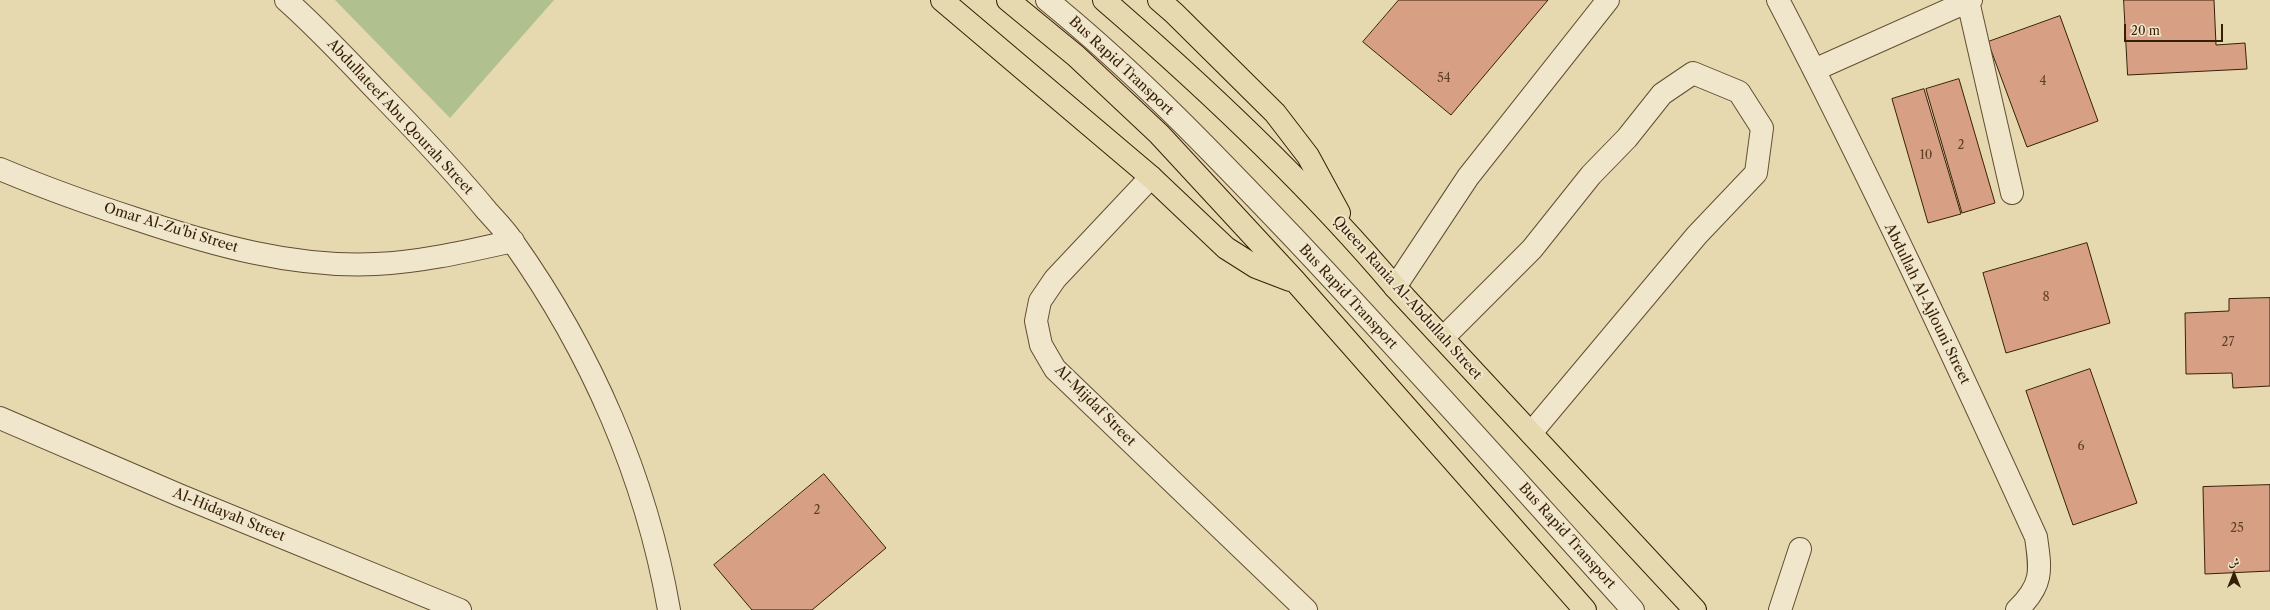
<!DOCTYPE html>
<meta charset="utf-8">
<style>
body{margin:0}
#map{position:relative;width:2270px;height:610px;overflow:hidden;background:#e6d9b0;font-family:"Libre Caslon Text",Amiri,serif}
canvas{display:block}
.north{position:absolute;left:2214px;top:554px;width:40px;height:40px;-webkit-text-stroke:3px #efe6cc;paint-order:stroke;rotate:0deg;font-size:11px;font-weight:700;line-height:16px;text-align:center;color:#371f06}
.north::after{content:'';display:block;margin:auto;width:14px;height:18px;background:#371f06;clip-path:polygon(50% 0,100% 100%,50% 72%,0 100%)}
.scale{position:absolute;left:2124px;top:24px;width:99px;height:18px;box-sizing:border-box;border:2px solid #371f06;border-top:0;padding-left:5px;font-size:12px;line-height:14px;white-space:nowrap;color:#371f06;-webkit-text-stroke:3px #efe6cc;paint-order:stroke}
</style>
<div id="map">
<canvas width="2270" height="610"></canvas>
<div class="north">ش</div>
<div class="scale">20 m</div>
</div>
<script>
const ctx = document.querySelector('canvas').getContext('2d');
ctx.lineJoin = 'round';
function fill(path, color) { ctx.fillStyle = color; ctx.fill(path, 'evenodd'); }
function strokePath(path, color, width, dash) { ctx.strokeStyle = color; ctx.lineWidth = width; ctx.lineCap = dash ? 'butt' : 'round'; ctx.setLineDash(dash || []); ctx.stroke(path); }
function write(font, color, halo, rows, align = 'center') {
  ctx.font = font + ' "Libre Caslon Text",serif'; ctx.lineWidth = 4; ctx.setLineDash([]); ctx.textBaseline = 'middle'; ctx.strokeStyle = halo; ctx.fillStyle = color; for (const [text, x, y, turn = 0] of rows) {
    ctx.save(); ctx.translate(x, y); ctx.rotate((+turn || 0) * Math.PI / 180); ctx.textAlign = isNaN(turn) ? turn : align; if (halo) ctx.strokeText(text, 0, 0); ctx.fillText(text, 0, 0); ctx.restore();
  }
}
fill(new Path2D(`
 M335,0H554L450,118Z`), '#b0c08f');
const building = new Path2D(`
 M1399,0H1548L1451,115L1363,42Z
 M2124,0H2214L2216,45L2245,43L2247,69L2128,75Z
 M2060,16L2098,121L2027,147L1988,42Z
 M1959,79L1995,203L1962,213L1926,89Z
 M1924,89L1961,214L1928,223L1892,99Z
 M2087,243L2110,323L2006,353L1983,273Z
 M2270,298V386L2233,388L2232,373L2186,374L2185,313L2229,311V299Z
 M2090,369L2137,503L2073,525L2026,391Z
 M824,474L886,548L812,610H752L714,565Z
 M2270,485V571L2205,574L2203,487Z`);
fill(building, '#d7a085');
strokePath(building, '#371f06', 1);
const minor = new Path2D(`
 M286,0C320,30 351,64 383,97C419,134 454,171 487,211C496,221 506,231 513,242C591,352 646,477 669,610
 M1047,0C1137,73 1216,156 1295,239C1410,361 1521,486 1633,610
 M1778,0C1870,176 1954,357 2036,537C2041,571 2043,585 2017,610
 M1968,1L2012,193
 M1814,70L1971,0
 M0,169C45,188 90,204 136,219C213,245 294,268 376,264C422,262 468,251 513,241
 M1151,177L1055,279L1040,301L1036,321L1041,345L1055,369L1306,610
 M1395,287L1468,177L1608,0
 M1443,338L1532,249L1591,175L1627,138L1662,94L1693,73L1739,92L1762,128L1756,173L1697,235L1531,433
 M0,418L179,495L460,610
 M1780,610L1800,549`);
const major = new Path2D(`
 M942,0L1151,177L1226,248L1256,267L1290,280
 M1008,0L1076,56L1159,134L1295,281L1585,610
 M1104,0C1207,89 1307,183 1395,287L1695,610
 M1159,0L1174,13L1275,113L1308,156L1339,213`);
strokePath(minor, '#634e30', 24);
strokePath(major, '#371f06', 24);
strokePath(minor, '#efe6cc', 22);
strokePath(major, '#e6d9b0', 22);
write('12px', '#5f3f26', null, [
 ["54",1444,79],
 ["4",2043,82],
 ["2",1961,146],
 ["10",1926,156],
 ["8",2046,298],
 ["27",2228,343],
 ["6",2081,447],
 ["2",817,511],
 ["25",2237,529]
]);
write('14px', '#371f06', '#efe6cc', [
 ["Bus Rapid Transport",1121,66,43],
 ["Abdullateef Abu Qourah Street",400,117,47],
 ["Omar Al-Zu'bi Street",171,228,17],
 ["Bus Rapid Transport",1348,297,47],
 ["Queen Rania Al-Abdullah Street",1407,298,48],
 ["Abdullah Al-Ajlouni Street",1927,304,64],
 ["Al-Mijdaf Street",1095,406,45],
 ["Al-Hidayah Street",229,515,22],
 ["Bus Rapid Transport",1567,536,48]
]);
</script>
